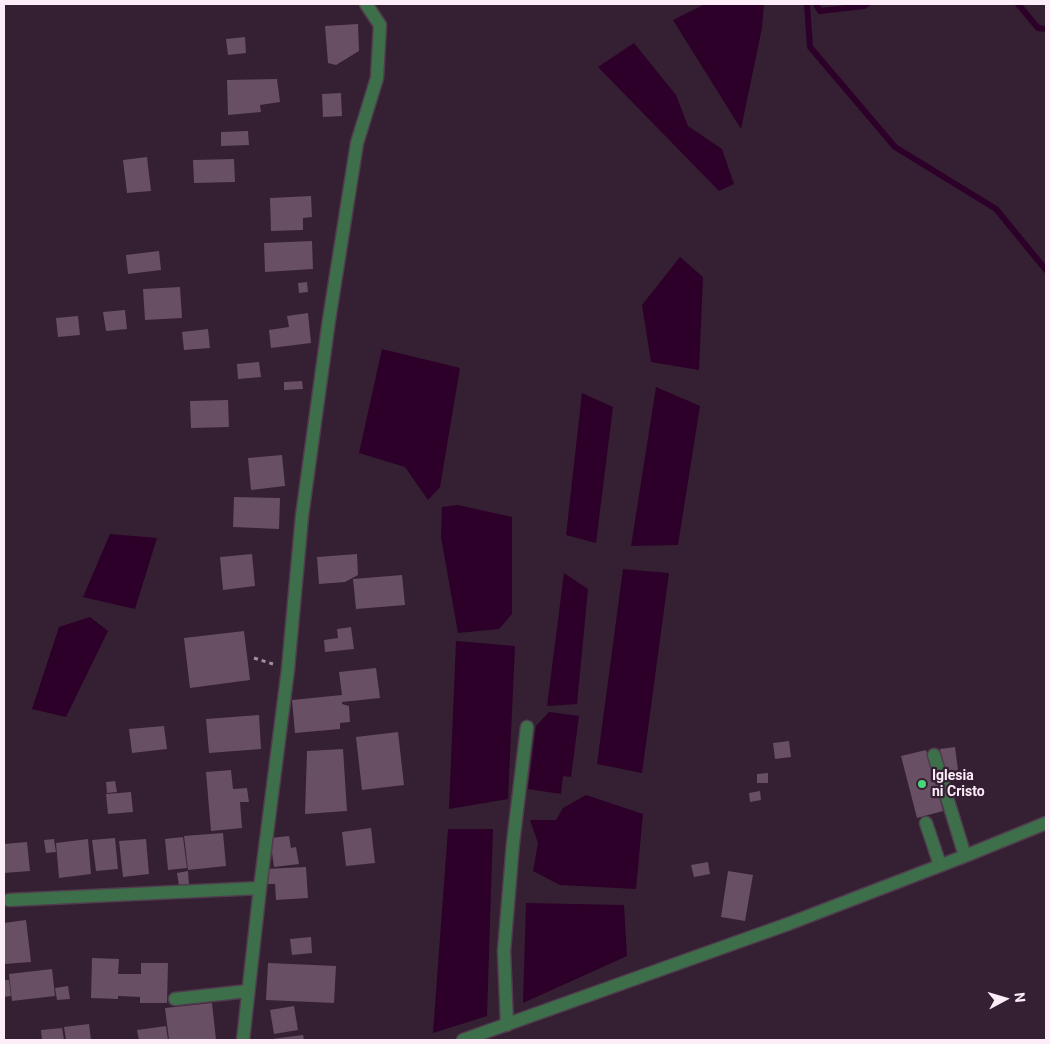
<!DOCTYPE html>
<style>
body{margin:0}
#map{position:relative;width:1050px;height:1044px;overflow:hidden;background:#351f32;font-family:Roboto,sans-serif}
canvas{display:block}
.frame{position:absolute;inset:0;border:5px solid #fcedf9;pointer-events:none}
.north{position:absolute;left:980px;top:974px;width:50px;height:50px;-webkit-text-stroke:4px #351f32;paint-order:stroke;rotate:84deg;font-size:14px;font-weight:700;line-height:20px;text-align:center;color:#fcedf9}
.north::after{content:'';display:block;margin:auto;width:18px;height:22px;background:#fcedf9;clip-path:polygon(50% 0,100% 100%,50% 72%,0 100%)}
</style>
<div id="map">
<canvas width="1050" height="1044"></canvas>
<div class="frame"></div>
<div class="north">N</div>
</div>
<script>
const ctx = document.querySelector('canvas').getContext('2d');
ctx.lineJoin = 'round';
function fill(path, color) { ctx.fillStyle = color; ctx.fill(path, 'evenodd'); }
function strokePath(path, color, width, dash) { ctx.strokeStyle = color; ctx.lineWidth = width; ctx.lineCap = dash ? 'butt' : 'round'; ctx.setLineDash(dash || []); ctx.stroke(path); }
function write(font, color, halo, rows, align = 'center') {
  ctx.font = font + ' Roboto,sans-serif'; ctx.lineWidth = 4.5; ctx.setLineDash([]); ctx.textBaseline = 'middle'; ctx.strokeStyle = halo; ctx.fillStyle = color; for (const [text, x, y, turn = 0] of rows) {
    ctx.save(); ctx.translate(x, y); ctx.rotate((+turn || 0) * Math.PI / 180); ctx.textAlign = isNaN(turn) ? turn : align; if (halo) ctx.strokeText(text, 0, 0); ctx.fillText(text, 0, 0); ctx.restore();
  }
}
fill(new Path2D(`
 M705,4H764L762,28L741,129L673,20Z
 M634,43L676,95L688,126L722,149L734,184L719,191L598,67Z
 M680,257L703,277L699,370L651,362L642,305Z
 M382,349L460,368L440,487L428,500L405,467L359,453Z
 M656,387L700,406L678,545L631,546Z
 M582,393L613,407L596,543L566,535Z
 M458,505L512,517V614L499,629L458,633L441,537L442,507Z
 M110,534L157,538L135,609L83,597Z
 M623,569L669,573L642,773L597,764Z
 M564,573L588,589L577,704L547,706Z
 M90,617L108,631L66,717L32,709L59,627Z
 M456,641L515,646L508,799L449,809Z
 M549,712L579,716L571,777L563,776L561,794L528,789L536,726Z
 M586,795L643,814L636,889L560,885L533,871L538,843L530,820H556L563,808Z
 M448,829H493L487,1016L433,1033Z
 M526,903L624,905L627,956L523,1003Z`), '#2c0028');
strokePath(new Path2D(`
 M807,4L810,47L895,147L996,209L1046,270
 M816,4L820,11L864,6L867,4
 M1018,4L1038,28L1046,29`), '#2c0028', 6);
fill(new Path2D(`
 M358,24L359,51L336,65L328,63L325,26Z
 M245,37L246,53L228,55L226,39Z
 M277,79L280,102L260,105L261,112L228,115L227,80Z
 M341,93L342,116L323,117L322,94Z
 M248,131L249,145L221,146V132Z
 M147,157L151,191L127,193L123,160Z
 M234,159L235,182L194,183L193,160Z
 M311,196L312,217L303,218V230L271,231L270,198Z
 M312,241L313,269L265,272L264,243Z
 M159,251L161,270L128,274L126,255Z
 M307,282L308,292L299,293L298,283Z
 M180,287L182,318L145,320L143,289Z
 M125,310L127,329L106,331L103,312Z
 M308,313L311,343L271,348L269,330L289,327L287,316Z
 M78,316L80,335L58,337L56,318Z
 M208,329L210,348L184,350L182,332Z
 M259,362L261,377L238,379L237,364Z
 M302,381L303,389L284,390V382Z
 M228,400L229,427L191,428L190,401Z
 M282,455L285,486L251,490L248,458Z
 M234,497L280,498L279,529L233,527Z
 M252,554L255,586L223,590L220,557Z
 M357,554L358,575L345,582L319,584L317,557Z
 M402,575L405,605L356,609L353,579Z
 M351,627L354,649L325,652L324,640L338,638L337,629Z
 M244,631L250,680L190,688L184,638Z
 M376,668L380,698L342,702V704L349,706L350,722L340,723V729L295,733L292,700L342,695L339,672Z
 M259,715L261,749L209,753L206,719Z
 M164,726L167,749L132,753L129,729Z
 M398,732L404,785L362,790L356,737Z
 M789,741L791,757L775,759L773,743Z
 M955,747L959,778L944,780L940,749Z
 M343,749L347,811L305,814L307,751Z
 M926,750L943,811L917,818L901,756Z
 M231,770L233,789L247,788L249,802H240L242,828L211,831L206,772Z
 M768,773V783H757V774Z
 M115,781L117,792L107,793L106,782Z
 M760,791L761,800L750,802L749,793Z
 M131,792L133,812L108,814L106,794Z
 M371,828L375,863L346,866L342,832Z
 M223,833L226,866L188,870L184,836Z
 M289,836L291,848L296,847L299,864L274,867L270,838Z
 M183,837L187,868L168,870L165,839Z
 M115,838L118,869L96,871L92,840Z
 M54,839L56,852L46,853L44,840Z
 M88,839L91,874L59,878L56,843Z
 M146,839L149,874L123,877L119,841Z
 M27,842L30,871L4,873V844Z
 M708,862L710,874L694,877L691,865Z
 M306,867L308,898L276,900L275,884H266L265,869Z
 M188,871L189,885L179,886L177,873Z
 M728,871L753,875L745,921L721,917Z
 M26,920L31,962L4,964V923Z
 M311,937L312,953L292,955L290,939Z
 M92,958L119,959L118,974H141V963H168L167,1003H140V997L118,996V999L91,998Z
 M268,963L336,966L334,1003L266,1000Z
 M52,969L55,996L12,1001L9,974Z
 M4,980H9L11,996L4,997Z
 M68,986L70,999L57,1000L55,988Z
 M212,1003L216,1040H169L165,1008Z
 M294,1006L298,1030L274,1034L270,1010Z
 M89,1024L91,1040H66L64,1027Z
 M166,1026L168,1040H139L137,1030Z
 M62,1028L64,1040H42L41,1030Z
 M303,1035L304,1040H272V1039Z`), '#684f63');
const minor = new Path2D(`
 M934,755L965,856
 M926,823L940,865
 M9,900L260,888
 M175,999L248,991
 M507,1025L504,951L513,843L527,727
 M243,1040L260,888L288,669L302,516L329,320L357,143L377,78L380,25L366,4
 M463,1040L788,924L965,856L1046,823`);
strokePath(minor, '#513c4e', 15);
strokePath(new Path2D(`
 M254,658L273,664`), '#a28f9f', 3, [4, 4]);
strokePath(minor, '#3d6f4b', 12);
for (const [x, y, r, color] of [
 [922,784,5,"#45d77a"]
]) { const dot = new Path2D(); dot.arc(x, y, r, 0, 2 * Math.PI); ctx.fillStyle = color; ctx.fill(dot); strokePath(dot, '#351f32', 2); }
write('bold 14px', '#fcedf9', '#351f32', [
 ["Iglesia",932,776],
 ["ni Cristo",932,792]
], 'left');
</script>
